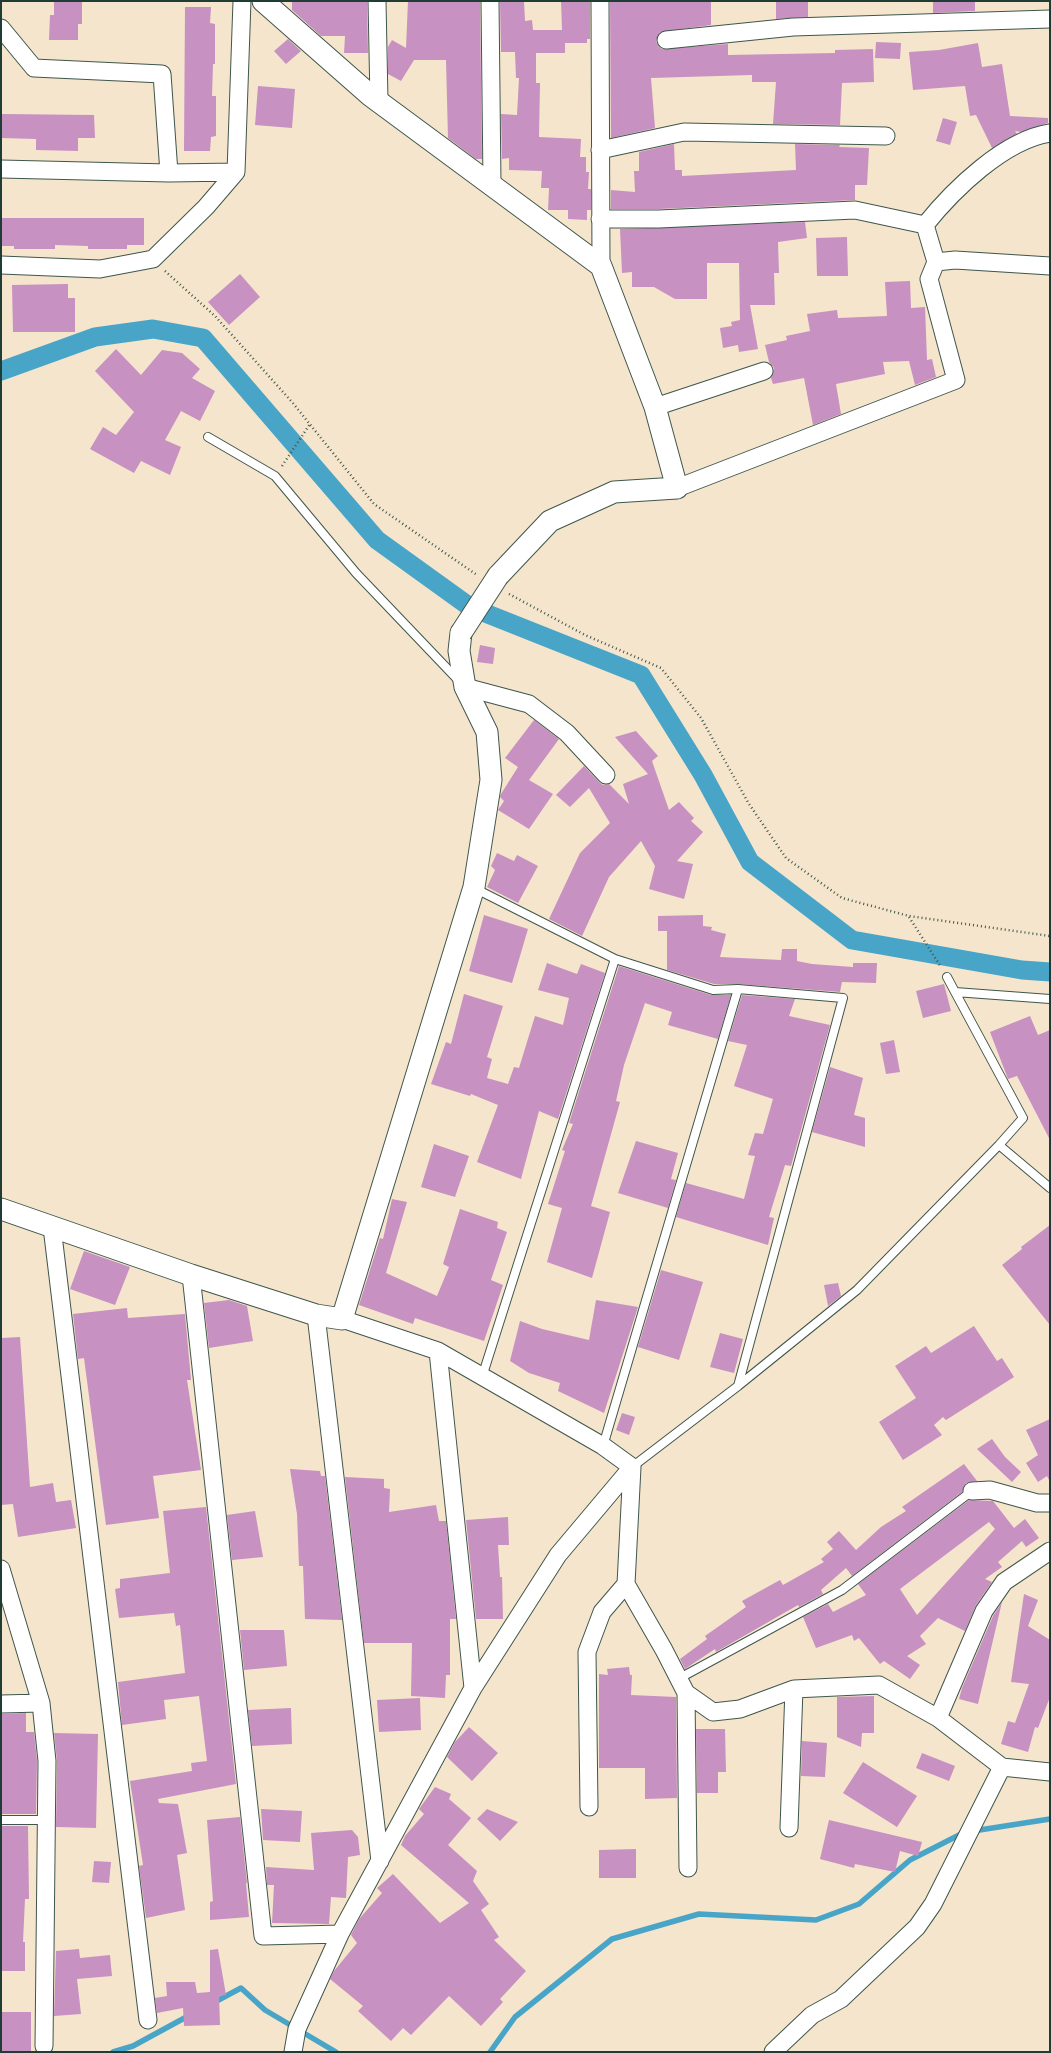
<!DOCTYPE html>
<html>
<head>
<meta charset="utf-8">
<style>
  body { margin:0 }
  #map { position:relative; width:1051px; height:2053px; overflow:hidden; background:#f5e5cc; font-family:"Shantell Sans",sans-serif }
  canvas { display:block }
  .frame { position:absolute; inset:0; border:2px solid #1f3d34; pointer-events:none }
</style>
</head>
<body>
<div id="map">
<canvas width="1051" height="2053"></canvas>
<div class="frame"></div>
</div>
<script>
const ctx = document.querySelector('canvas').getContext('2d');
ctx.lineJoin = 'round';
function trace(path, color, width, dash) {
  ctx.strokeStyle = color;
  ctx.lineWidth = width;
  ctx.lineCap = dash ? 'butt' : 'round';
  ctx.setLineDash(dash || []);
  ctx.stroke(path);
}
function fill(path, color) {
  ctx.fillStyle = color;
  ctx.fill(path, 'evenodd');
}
const stream = new Path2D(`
  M973,1831l77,-12
  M213,2003l28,-15 24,22 71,42
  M113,2052l20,-6 57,-31
  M490,2052l25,-35 97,-78 87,-25 117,6 43,-16 51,-44 55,-28`);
const canal = new Path2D(`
  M1,371l94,-34 58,-8 50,9 174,202 93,67 171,68 62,100 47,87 102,78 170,30 28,2`);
const building = new Path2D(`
  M54,1h28v23h-4v16h-29l1,-25h4z
  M292,1h75l1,52h-24l1,-17h-24l-29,-26z
  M408,1h72l2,158h-6l-28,-21 -2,-78h-32l-13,21 -13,-7v-27l4,-7 14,8z
  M500,1h24l1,20 7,-1 1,10h29l-1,-29h29v38h-3v4h-22v10h-29v30h4l-1,54 42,2 -1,18h6v15h3l-1,17h3v21h-4v10l-19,-1v-9h-20l1,-22h-8l1,-17 -33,-1v-12l-7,1 -1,-45 16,1 2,-37h-3l-1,-26h-14z
  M610,1h101v24l-51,7 -4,9 2,5 4,3 66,-5v11l107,-2v-3l38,-1 1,33 -32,1 -2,42 -67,-1 3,-42h-24v-7l-101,3 4,50 -44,10z
  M776,1h32v16l-32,2z
  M933,1h42v10l-42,2z
  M185,7h26l-1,16 5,1v40h-2l-1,32h4v40l-5,1 -1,14h-26z
  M288,39l13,12 -15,13 -12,-13z
  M876,42l25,1 -1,16 -25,-1z
  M978,43l4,24 20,-3 8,52 38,2v5l-27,9 -6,-1 2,3 -25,14 -16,-33 -6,1 -5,-30 -52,4 -4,-38 30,-2z
  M258,86l37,3 -3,39 -37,-3z
  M1,114l93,1 1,23h-17v13l-42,-1v-11l-35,-1z
  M943,118l14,4 -7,23 -14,-4z
  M674,144l1,26h7v6l114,-6 -1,-26 45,1 -1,2 30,1 -2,37h-12v15l-196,9h-48v-19l24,2 -1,-21h5v-19z
  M1,218h143v27h-17v4h-39v-3l-33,-1v4h-41v-3h-13z
  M805,222l2,16 -29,4 1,31h-5l1,32h-25l8,44 -19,3 -1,-7 -15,3 -3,-20 12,-2 -1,-4 9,-2 -1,-57h-32v36h-32l-21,-12h-22v-15l-10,1 -2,-44z
  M847,237l1,39h-31l-1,-38z
  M240,274l20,23 -31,28 -21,-23z
  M910,281l1,27 14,-1 2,53 5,-1 4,18 -21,8 -6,-24 -26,1 2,12 -49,10 5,30 -28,11 -9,-47 -31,6 -2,-6 3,-10 -5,-6 -4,-17 22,-5 -1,-4 24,-5 -3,-17 30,-4 1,8 49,-2 -2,-34z
  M68,284v14h7v34h-62l-1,-47z
  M116,349l25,26 21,-25 20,3 18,16 -8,9 23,13 -15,30 -19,-10 -16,29 16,7 -11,28 -29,-14 -7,12 -44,-24 13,-22 13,8 18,-23 -39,-41z
  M480,645l15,3 -2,16 -16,-2z
  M534,720l25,19 -30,41 24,14 -24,35 -31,-19 6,-9 -4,-4 1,-3 17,-27 -13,-9z
  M636,731l22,25 -6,5 17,49 10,-8 15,16 -3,3 12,11 -26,29 16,3 -9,35 -35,-10 6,-23 -14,-25 -32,36 -27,59 -33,-17 31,-66 30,-30 -21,-35 -19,19 -14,-12 28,-29 15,16 4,3 6,-1 20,20 -6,-20 25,-10 -33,-37z
  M497,853l17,8 3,-6 21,11 -20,37 -31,-16 8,-17 -4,-4z
  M484,915l44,14 -16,54 -43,-12z
  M703,915v11l9,1 -1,3 15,4 -6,23 61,3 1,-11h15v12l15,3 41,3v-4h24l-1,20 -34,-1 -2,10 -102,-8h-24l-47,-14v-39h-9v-15z
  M547,963l30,11 4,-10 24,9 -47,146 -19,-8 -18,68 -44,-17 21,-57 -27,-11 -1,2 -39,-12 15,-42 5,2 13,-50 39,12 -16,51 5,2 -5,19 21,6 6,-17 5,1 16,-52 28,9 6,-27 -31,-8z
  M619,966l92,29h20l-13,44 -50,-14 4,-13 -27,-9 -21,62 -8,36 4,1 -29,104 19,6 -18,66 -45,-16 15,-54 -14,-4 17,-53 -3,-1 11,-26 -4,-1z
  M944,984l7,27 -28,7 -7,-27z
  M742,995l53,4 -6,17 41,9 -39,141 -6,-1 -16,52 5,1 -6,27 -92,-28 10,-34 58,16 11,-43 -7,-1 7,-22 8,1 10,-35 -39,-13 13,-41 -19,-4z
  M1030,1016l8,19 12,-5v110l-33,-64 -9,3 -18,-47z
  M894,1040l6,32 -14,2 -6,-31z
  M830,1067l33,11 -9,37 11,3v29l-53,-15z
  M636,1141l42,12 -7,26 5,1 -8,28 -50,-15z
  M434,1144l35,12 -14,41 -34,-10z
  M392,1199l15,3 -21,71 51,23 12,-29 -6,-3 17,-55 38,13 -1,6 10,4 -16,48 12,5 -19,56 -69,-23 -2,6 -54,-19 21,-67 3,1z
  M1050,1225v100l-48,-60 20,-16 -1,-2z
  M84,1251l46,16 -15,38 -45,-16z
  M661,1270l42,12 -24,78 -41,-13z
  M838,1283l3,13 -13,10 -4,-21z
  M229,1300l18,6 6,35 -44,7 -5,-45z
  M596,1300l42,7 -34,106 -46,-22 2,-8 -31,-10 -19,-12 10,-40 22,8 47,11z
  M127,1308l1,10 57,-4 6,66h-4l14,90 -48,6 6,42 -53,7 -22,-167 -6,1 -5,-45z
  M974,1326l23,35 5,-3 12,19 -68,43 -3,-3 -9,8 8,10 -39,25 -24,-38 37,-24 -21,-32 31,-20 5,7z
  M720,1333l23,6 -9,34 -24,-6z
  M20,1337l10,150 23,-4 3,19 15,-2 5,28 -58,9 -5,-33 -12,1v-167z
  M622,1413l13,4 -6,18 -13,-5z
  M1050,1419v63l-3,-6 -9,6 -12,-19 12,-8 -12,-25z
  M992,1439l13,18 16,15 -9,10 -35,-33z
  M964,1464l13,17 -11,2 -4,9 -110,84 -6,-8 -25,22 2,4 -24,13 -1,-2 -82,47 -1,-3 -30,20 -5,-10 27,-20 -2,-3 41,-29 -4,-6 38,-21 3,5 41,-23 -3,-3 12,-10 -6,-7 12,-11 17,19 25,-23 25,-16 -4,-4z
  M290,1469l30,2 1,5h4l17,144 -37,-1 -2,-53h-4l-2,-52z
  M345,1477l39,2v9l6,1 -1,23 47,-7 3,16h7l10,98h-6v56h-4l-1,23 -34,-2 1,-53h-48z
  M969,1500l24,1 21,27 11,-9 14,19 -13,9 -4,-6 -24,21 4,5 -17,12 7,3 -16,23 -11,26 -27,-13 -18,18 6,8 -19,12 13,9 -10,14 -26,-18 -4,3 -21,-26 -5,3 -2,-6 -36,13 -13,-31 25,-13 5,8 33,-17 -8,-11zM989,1522l6,7 -78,86 -17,-26z
  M206,1507l30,277 -78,15 1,4 19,1 9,49 -10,2 8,55 -39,8 -7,-52 4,-1 -13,-84 62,-10 -1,-8 16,-2 -8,-65 -35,4 2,19 -44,6 -4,-43 67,-9 -5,-48 -4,1 -2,-13 -55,5 -4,-29 5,-1v-9l50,-6 -7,-62z
  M255,1511l8,46 -31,3 -5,-45z
  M508,1517l1,28h-11l2,32h2l1,42h-27l-10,-99z
  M1024,1594l14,6 -10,26 22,14v57l-12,31 -3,-1 -7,25 -27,-8 7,-23 7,2 14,-39 -18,-2z
  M1002,1602l-24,102 -19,-5 3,-11 31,-72z
  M240,1630h44l3,36 -43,4z
  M629,1667l1,8h2l-1,20 45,2 1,101 -32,1v-31h-46v-94l9,1 -1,-6z
  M874,1696v37h-12l-1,14 -24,-10v-40z
  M420,1698l1,32 -42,2 -2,-32z
  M291,1708l1,36 -40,2 -4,-36z
  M26,1713v19h8l3,29 -1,53h-35v-100z
  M469,1727l29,26 -26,28 -25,-24 8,-15z
  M696,1729h29l1,43h-8v21h-21z
  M54,1733l44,1 -2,94 -40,-1 1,-66z
  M802,1741l25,2 -2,34 -24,-1z
  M922,1753l33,13 -6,15 -33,-13z
  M863,1762l54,34 -20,31 -54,-34z
  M435,1787l16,7 -2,5 22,19 -23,27 29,26 -4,10 16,23 -8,6 18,27 -5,3 32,31 -26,28 3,3 -22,24 -32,-30 -38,39 -8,-7 -12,13 -33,-30 5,-5 -33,-27 4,-8 23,-28 -6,-8 8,-16 23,-26 -5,-5 16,-14 47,49 29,-20 -68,-58 4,-9 19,-22 -5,-5z
  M261,1809l41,2 -2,31 -37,-2z
  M487,1809l31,13 -18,19 -23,-22z
  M240,1817l7,66h-1l3,34 -39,3v-18l3,-1 -6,-81z
  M829,1820l93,22 -4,14 -18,-5 -5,21 -40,-8 -1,4 -34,-9z
  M1,1826h35h-8l1,73h-4l-2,43h2v29h-24z
  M352,1830l6,7 2,18 -12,2 -2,41 -15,-1 -2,27 -57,-1 2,-38h-7l-1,-18 48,3 -3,-37z
  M636,1849v29h-37v-28z
  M94,1861l17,1 -2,21 -17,-1z
  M79,1949l1,9 30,-3 2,21 -35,3 4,35 -27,2 2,-65z
  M218,1949l8,46 -7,1 1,29 -36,1 -1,-18 -26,5 -2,-15 12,-2 -1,-14h29l2,11 13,-1v-42z
  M1,2012h30v40h-30z`);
const path = new Path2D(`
  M165,271l50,45 77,86 82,102 103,71
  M282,466l28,-42
  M509,594l76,41 76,33 40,50 48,86 37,54 56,40 67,18 141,20
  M909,917l32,50`);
const service = new Path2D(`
  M208,437l67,39 81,97 104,109
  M474,888l141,71 98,31 25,-1 105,9 -105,388
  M947,977l8,15 95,7
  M999,1145l51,43
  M482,1377l133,-418
  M603,1446l135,-457
  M632,1467l106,-81 119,-96 142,-145 24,-27 -68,-126
  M678,1679l164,-89 130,-99
  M1,1820h45`);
const minor = new Path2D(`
  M377,1l2,100
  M490,1l2,184
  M600,1l1,265
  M1,28l33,40 128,6 7,99 67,-1
  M666,40l127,-13 257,-8
  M600,150l84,-18 202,4
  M1,169l168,4
  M600,219h59l196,-9 70,15
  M936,262l19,-2 95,6
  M1,265l99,4 53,-10 53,-52 30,-35 6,-171
  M655,407l109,-36
  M677,488l279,-108 -27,-101 7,-17 -11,-37c28,-35 79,-85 125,-92
  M465,687l64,17 38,29 39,42
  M52,1227l96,793
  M191,1275l72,661 77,-2
  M316,1315l64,546
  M342,1319l96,32 165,95 29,21 -6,117 38,66 22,43 27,19 27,-3 54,-20 85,-4 59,33 64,49 48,5
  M438,1351l35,337
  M972,1491l18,-1 47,13h13
  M1,1569l40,134 6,58 -3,285
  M686,1693l2,175
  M1,1704l40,-1
  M938,1718l46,-107 20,-29 46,-31
  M589,1807l-2,-155 15,-40 24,-28
  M789,1828l5,-139
  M293,2052l4,-23 43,-95 133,-246 85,-133 74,-88
  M773,2052l39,-37 29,-16 76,-72 16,-23 69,-137`);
const tertiary = new Path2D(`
  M263,1l108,95 230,170 54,141 22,81 -63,4 -64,29 -52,55
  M1,1209l190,66 125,40 26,4 132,-432 17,-107 -4,-48 -22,-45 -6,-36 2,-18`);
const tertiaryBridge = new Path2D(`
  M461,633l37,-57`);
trace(stream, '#48a5c7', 5.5);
trace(canal, '#48a5c7', 19);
fill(building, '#c791c1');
trace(service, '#3f564b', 10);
trace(minor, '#3f564b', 19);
trace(tertiary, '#3f564b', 23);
trace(path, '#3f564b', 2.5, [1, 3]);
trace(service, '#fff', 8);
trace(minor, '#fff', 17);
trace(tertiary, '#fff', 21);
trace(tertiaryBridge, '#3f564b', 23, []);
trace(tertiaryBridge, '#fff', 21);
</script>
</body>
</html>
